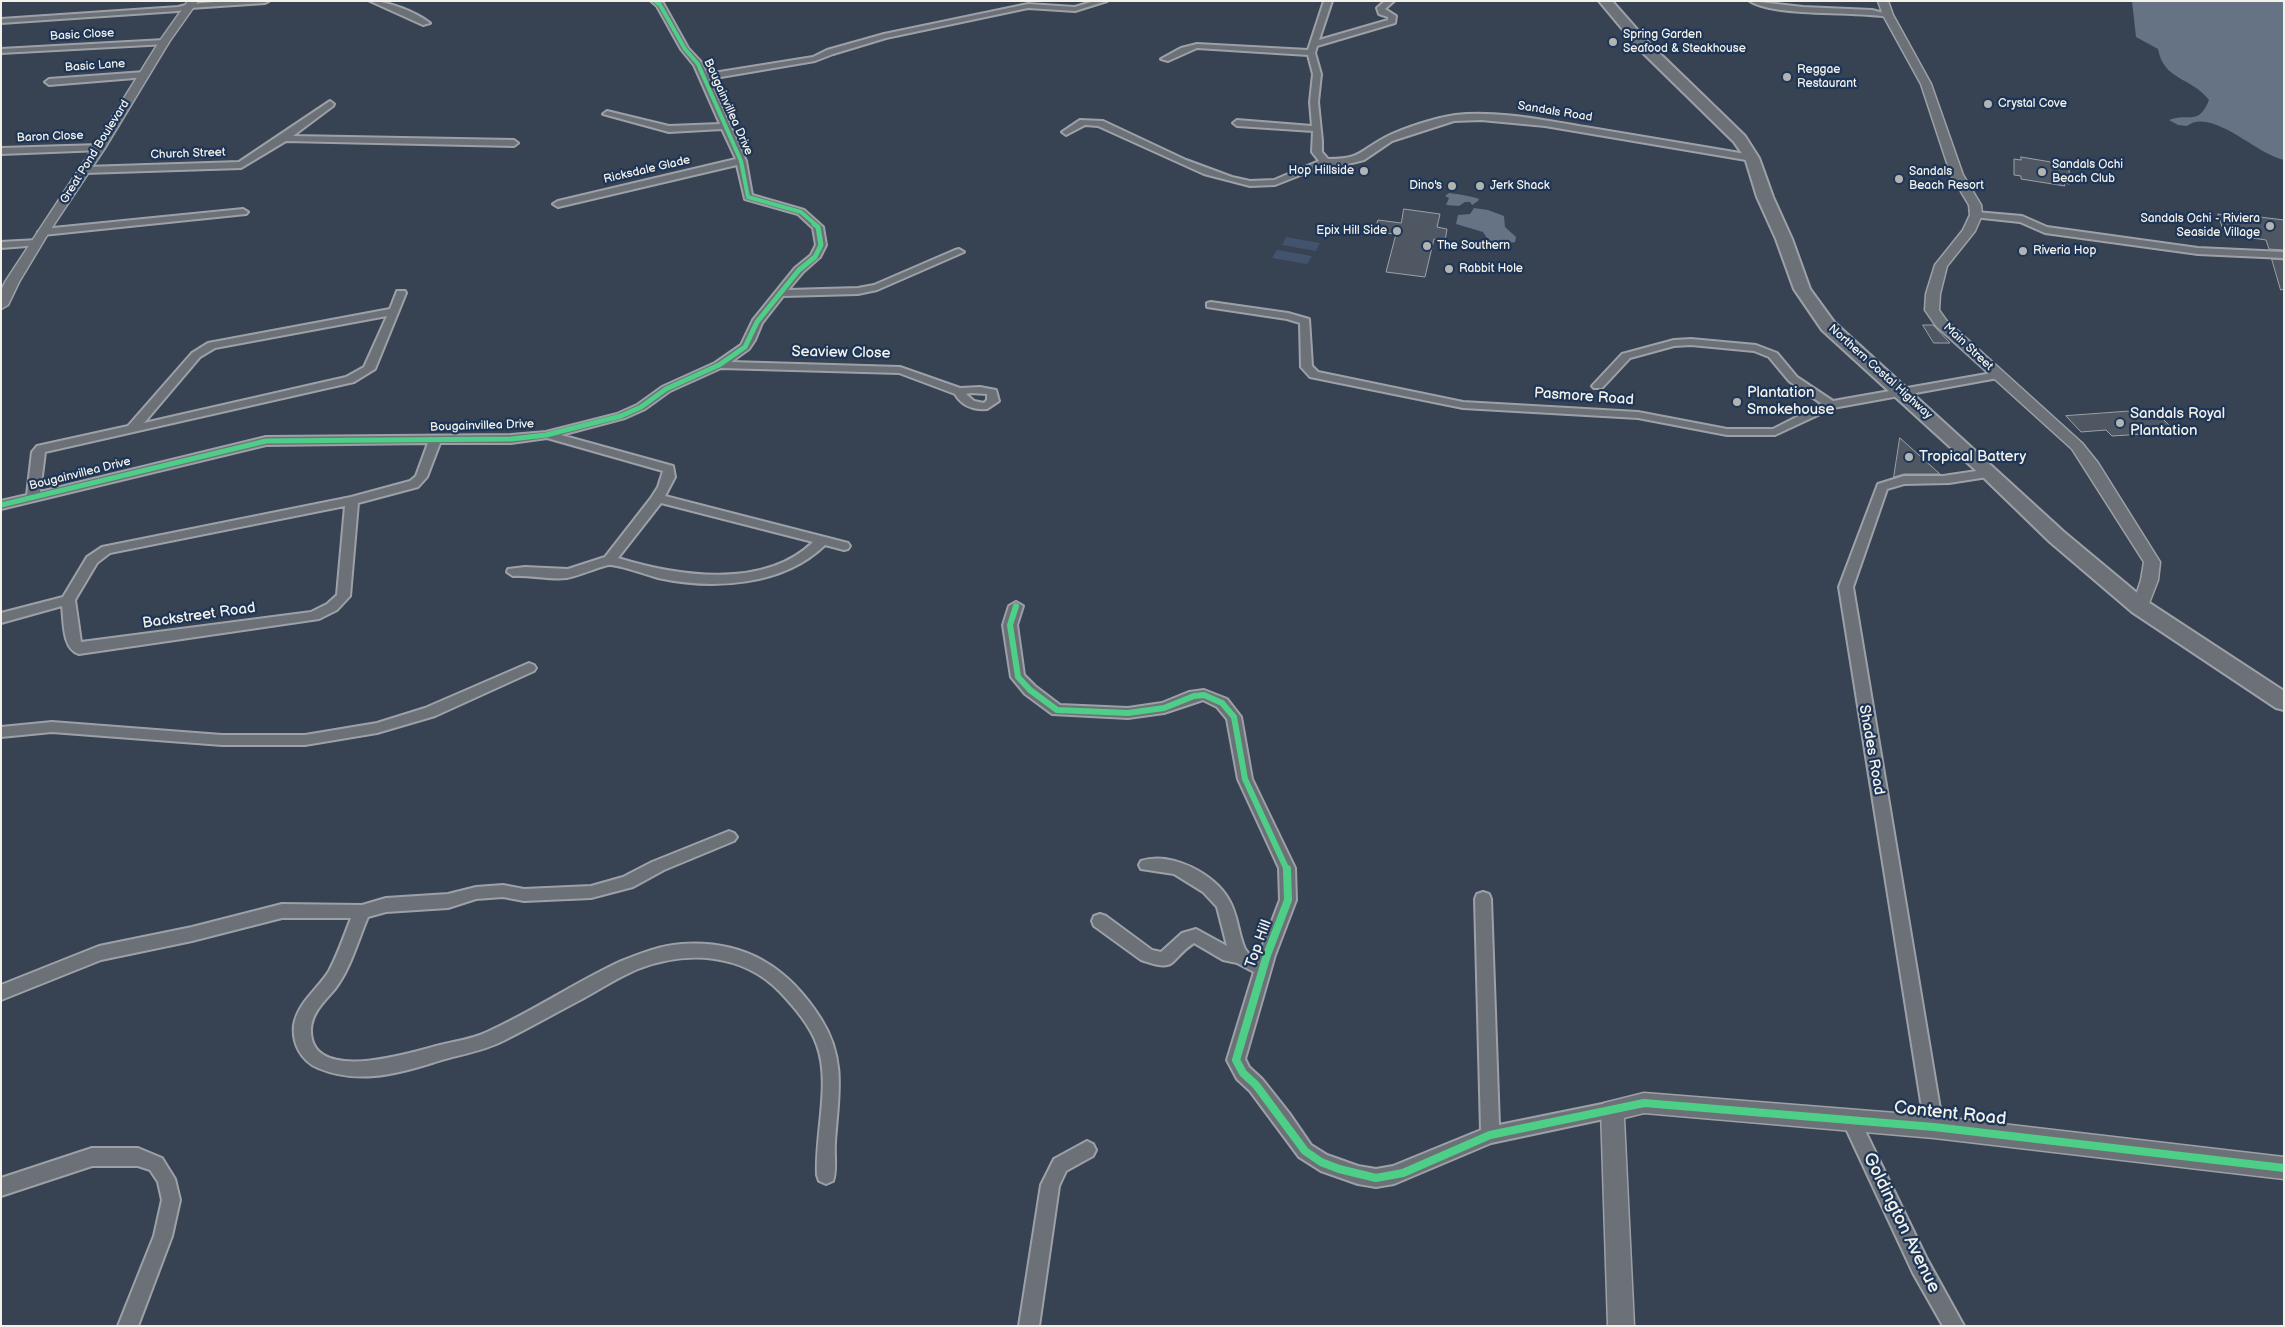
<!DOCTYPE html>
<html>
<head>
<meta charset="utf-8">
<style>
  body { margin:0 }
  #map { position:relative; width:2285px; height:1327px; overflow:hidden; background:#374253; font-family:"Balsamiq Sans",sans-serif }
  canvas { display:block }
  .frame { position:absolute; inset:0; border:2px solid #f4f1e8; pointer-events:none }
</style>
</head>
<body>
<div id="map">
<canvas width="2285" height="1327"></canvas>
<div class="frame"></div>
</div>
<script>
const ctx = document.querySelector('canvas').getContext('2d');
ctx.lineJoin = 'round';
function fill(path, color) {
  ctx.fillStyle = color;
  ctx.fill(path, 'evenodd');
}
function trace(path, color, width, dash) {
  ctx.strokeStyle = color;
  ctx.lineWidth = width;
  ctx.lineCap = dash ? 'butt' : 'round';
  ctx.setLineDash(dash || []);
  ctx.stroke(path);
}
function label(font, color, halo, rows, align = 'center') {
  ctx.font = font + ' "Balsamiq Sans",sans-serif';
  ctx.lineWidth = 4.5;
  ctx.setLineDash([]);
  ctx.textBaseline = 'middle';
  ctx.strokeStyle = halo;
  ctx.fillStyle = color;
  for (const [text, x, y, turn = 0] of rows) {
    ctx.save();
    ctx.translate(x, y);
    ctx.rotate((+turn || 0) * Math.PI / 180);
    ctx.textAlign = isNaN(turn) ? turn : align;
    if (halo) ctx.strokeText(text, 0, 0);
    ctx.fillText(text, 0, 0);
    ctx.restore();
  }
}
const green = new Path2D(`
  M1286,237l34,6 -4,8 -34,-6z
  M1277,250l35,6 -5,8 -35,-6z`);
const water = new Path2D(`
  M2132,1h152v159c-27,-5 -72,-53 -97,-34l-9,-1 -9,-5c20,-8 29,7 40,-20 -19,-24 -45,-19 -51,-51l-22,-12z
  M1449,193c3,0 27,4 30,6l-1,2 -6,4 -2,-3h-5l-6,4 -13,-1 3,-7 -4,-2z
  M1474,208l14,2 16,6 1,11 11,10 -1,5 -10,2 -19,-3 1,-3 -4,-6 -27,-8 2,-9 12,-1z`);
const building = new Path2D(`
  M2021,157l42,7v4l6,1 1,15 -6,-1 1,3 -44,-7v-3l-7,-1v-16l7,1z
  M1404,209l36,5 -3,13 10,2 -2,12 -11,-2 -9,38 -39,-5 10,-38 -22,-2 4,-12 23,3z
  M2218,214l36,5 -2,-3 32,4v30l-15,-1 -3,-9 -41,-6z
  M2272,259l12,1v29l-3,1z
  M1923,325h10l17,18h-16z
  M2134,411l4,5 20,-2 18,18 -64,4 -6,-6 -25,2 -15,-16z
  M1900,438l40,36h-36l-10,3z`);
const minor = new Path2D(`
  M227,1h42l-4,2 -75,5 -12,3 -177,12v-4l177,-12 12,-3z
  M370,1c18,0 46,11 60,22l-7,2z
  M651,1l12,2 25,45 13,14 6,12 106,-17 14,-7 57,-16 144,-30 47,3 19,-6h13l-32,10 -47,-3 -142,30 -53,16 -18,7 -106,18 37,82 6,34 52,15 19,17 3,18 -6,12 -17,15 -15,18 70,-2 16,-3 81,-35 4,-1 5,3 -87,38 -19,4 -75,2 -21,27 -7,17 -6,9 -18,13 169,5 60,21 20,-1 16,3 3,11 -12,8c-14,1 -25,-3 -32,-15l-56,-21 -178,-5 -51,23 -25,18 -20,9 -64,17 112,31 2,11 -10,19 183,47 2,3 -2,3 -4,1 -19,-5c-42,41 -112,45 -167,33 -10,-3 -39,-13 -48,-13 -7,0 -31,11 -43,13 -18,2 -36,-3 -54,-2l-6,-4 1,-3 17,-2 43,2 37,-12 46,-59 7,-11 5,-16 -116,-33 -36,5h-71l-13,34 -9,10 -60,16 -8,93 -13,14 -18,9 -240,35c-17,-5 -15,-33 -17,-48l-61,17v-10l62,-16 24,-40 15,-10 249,-50 59,-16 6,-5 12,-33 -162,2 -265,64v-8l26,-6 5,-43 5,-6 91,-20 64,-73 16,-10 182,-34 7,-18h8l1,2 -31,76 -21,13 -309,70 -5,40 226,-55 245,-2 35,-3 71,-18 20,-9 25,-18 53,-24 26,-18 12,-25 42,-52 16,-13 5,-10 -3,-17 -15,-14 -53,-15 -8,-34 -179,42 -5,-3 5,-3 178,-42 -14,-30 -53,3 -66,-18 4,-3 62,15 51,-2 -26,-59 -13,-16 -24,-43zM387,316l-23,51 -18,10 -202,46 56,-66 15,-9zM971,393l16,1v6l-3,3 -10,-2 -8,-7zM661,503l152,39c-49,48 -137,34 -195,16zM345,506l-8,89 -10,9 -16,8 -230,30 -6,-42 22,-37 13,-10z
  M1324,1h8l-13,39 69,-20v-3l-9,-3 -2,-6 8,-7h9l-9,8 11,7 -1,7 -78,23 -2,7 6,21 -3,28 4,39v11l6,7c34,0 31,-8 58,-22 18,-9 49,-19 69,-22 44,-5 92,6 136,13 54,9 107,18 161,27l5,3 -5,3 -207,-35 -64,-6 -27,1 -62,20 -28,19 -20,5h-18l-51,20 -25,1 -46,-12 -106,-48 -13,-1 -19,10 -4,-3 18,-12 23,1 83,39 46,17 18,4 24,-1 45,-19 -7,-9 1,-21 -76,-5 -4,-3 4,-3 75,6 -2,-24 3,-28 -5,-19 -111,-7 -29,13 -7,-2 20,-11 16,-4 111,6z
  M1750,1l53,6 69,3 20,5 -4,2c-34,-6 -113,0 -138,-16z
  M164,40l4,2 -1,2 -166,9v-4z
  M144,72l3,1v4l-98,8 -4,-3 4,-3z
  M330,101l4,3 -1,2 -40,30 221,4 4,3 -4,3 -228,-5 -45,27 -156,5 -5,-3 5,-3 154,-5z
  M99,145l5,3 -2,2 -101,4v-6z
  M243,209l5,3 -2,2 -203,21 -5,-3 5,-3z
  M1976,212l46,4 25,11 151,21 86,4v6l-86,-4 -153,-21 -25,-11 -47,-5 -2,-2z
  M37,240l3,1v4l-39,3v-6z
  M1211,302l77,11 21,6 3,47 6,6 145,30 175,10 89,17h46l49,-25 -33,-23 -20,-24 -15,-6 -63,-6 -17,1 -44,12 -28,30h-8l-2,-2 30,-32 52,-14 17,-1 65,6 21,8 20,24 36,24 165,-29 6,3 -6,3 -165,30 -58,27h-48l-89,-17 -175,-10 -153,-31 -9,-10 -1,-44 -13,-4 -80,-12v-4z
  M1990,469l4,1 2,3 -2,3 -45,7 -45,1 -17,5 -34,98 90,540 -3,6 -6,2 -6,-2 -3,-6 -86,-540 39,-103 26,-8h39z
  M1016,602l7,4 -6,19 7,50 11,11 25,19 68,3 34,-5 27,-11 15,-2 23,9 14,18 11,62 43,89 1,32 -21,55 -30,104 4,8 13,12 27,34 22,32 16,10 31,11 18,3 17,-3 88,-36 -6,-231 2,-5 6,-2 6,2 2,5 8,226 113,-23 6,2 3,6 -3,6 -127,27 -97,41 -18,3 -18,-3 -37,-13 -22,-14 -49,-66 -13,-12 -10,-19 27,-88 -17,-9 -14,-3 -29,-17c-27,18 -15,30 -53,17l-47,-34 -2,-5 2,-5 6,-2 6,2 46,34 9,2 21,-19 14,-4 31,17 -10,-39 -14,-15 -29,-18 -33,-5 -2,-4 2,-4c30,-10 74,13 88,39 9,15 9,33 16,49l3,4 10,5 22,-58 -1,-32 -41,-89 -11,-60 -10,-12 -14,-7 -39,13 -36,5 -76,-4 -27,-20 -14,-17 -8,-52 6,-19z
  M529,663l5,2 2,3 -2,3 -99,45 -58,17 -72,12h-83l-170,-13 -51,5v-10l51,-5 170,13h83l72,-12 48,-15z
  M729,831l5,2 3,4 -3,4 -70,29 -31,17 -42,11 -67,3 -21,-4 -27,2 -28,9 -62,4 -18,5c-10,23 -17,51 -33,72 -10,12 -23,23 -24,40 -2,57 101,23 129,16 16,-4 32,-6 47,-13 45,-20 87,-49 132,-70 20,-8 42,-17 63,-18 63,-4 106,23 139,75 26,41 17,78 14,123 -1,13 2,28 -2,39l-7,3 -7,-3 -2,-6c-2,-41 14,-92 0,-130 -7,-20 -23,-38 -37,-53 -37,-39 -94,-42 -142,-23 -19,8 -36,19 -54,29 -27,14 -53,29 -81,43 -22,11 -47,14 -71,22 -38,12 -76,21 -114,5 -17,-7 -26,-25 -24,-43 4,-23 24,-36 35,-54 9,-17 15,-35 22,-53h-69l-90,23 -91,19 -100,40v-15l98,-39 93,-19 90,-23 80,1 24,-7 62,-4 28,-7 27,-2 21,4 67,-3 32,-9 29,-15z
  M1851,1112l6,2 70,145 37,67h-21l-30,-53 -71,-153 3,-6z
  M1087,1141l6,3 3,6 -3,6 -27,15 -7,15 -20,140h-20l22,-141 13,-26z
  M92,1148h46l24,10 13,21 5,21 -8,36 -34,90h-20l36,-90 8,-36 -4,-18 -8,-12 -12,-4h-46l-91,30v-18z`);
const tertiary = new Path2D(`
  M188,1h10l-29,41 -64,106 -56,84 -30,50 -11,23 -7,4v-18l4,-9 88,-134 66,-106z
  M1878,1h10l5,14 38,69 32,91 18,30 1,10 -7,16 -28,35 -7,28 -1,16 7,10 136,123 16,20 62,99 -2,18 -12,31 -6,2 -6,-2 -2,-4 9,-27 3,-18 -72,-113 -136,-123 -11,-16 1,-16 9,-29 28,-35 7,-15 -1,-10 -18,-30 -30,-91 -38,-69z
  M1644,1093l290,23 350,41v22l-350,-41 -290,-25 -20,5 10,208h-26l-7,-216 3,-7z`);
const primary = new Path2D(`
  M1599,1h13l38,43 95,92 14,22 14,39 19,42 18,50 24,33 230,210 84,70 136,89v19l-8,-2 -144,-96 -82,-70 -67,-65 -161,-147 -28,-41 -18,-50 -19,-42 -12,-39 -11,-16 -94,-92z`);
const cyclewayFar3 = new Path2D(`
  M655,1l5,4 25,44 13,15 43,97 7,36 53,15 15,13`);
const cyclewayFar2 = new Path2D(`
  M1,505l265,-64 245,-2 35,-4 75,-19 20,-9 25,-18 53,-24 26,-18 12,-25 42,-52 16,-13 6,-12 -3,-18 -4,-3`);
const cyclewayFar1 = new Path2D(`
  M1016,606l-6,19 8,52 12,13 27,20 71,3 36,-5 30,-12 10,-1 18,8 12,14 11,62 42,91`);
const cycleway = new Path2D(`
  M1287,869l1,31 -21,55 -31,105 7,13 13,12 49,66 16,11 18,7 37,9 27,-5 87,-38 154,-32 290,24 350,41`);
const markers = [
  [1613,42,5,"#b2b4b4"],
  [1787,77,5,"#b2b4b4"],
  [1988,104,5,"#b2b4b4"],
  [1364,171,5,"#b2b4b4"],
  [2042,172,5,"#b2b4b4"],
  [1899,179,5,"#b2b4b4"],
  [1452,186,5,"#b2b4b4"],
  [1480,186,5,"#b2b4b4"],
  [2270,226,5,"#b2b4b4"],
  [1397,231,5,"#b2b4b4"],
  [1427,246,5,"#b2b4b4"],
  [2023,251,5,"#b2b4b4"],
  [1449,269,5,"#b2b4b4"],
  [1737,402,5,"#b2b4b4"],
  [2120,423,5,"#b2b4b4"],
  [1909,457,5,"#b2b4b4"]
];
const farStreetnames = [
  ["Basic Close",82,35,-3],
  ["Basic Lane",95,66,-4],
  ["Bougainvillea Drive",728,107,66],
  ["Sandals Road",1555,112,9],
  ["Baron Close",50,137,-2],
  ["Great Pond Boulevard",95,152,-58],
  ["Church Street",188,154,-2],
  ["Ricksdale Glade",647,170,-13],
  ["Main Street",1968,347,43],
  ["Northern Costal Highway",1880,372,42],
  ["Bougainvillea Drive",482,426,-2],
  ["Bougainvillea Drive",80,474,-14]
];
const farPoinames = [
  ["Spring Garden",1623,35],
  ["Seafood & Steakhouse",1623,49],
  ["Reggae",1797,70],
  ["Restaurant",1797,84],
  ["Crystal Cove",1998,104],
  ["Sandals Ochi",2052,165],
  ["Beach Club",2052,179],
  ["Hop Hillside",1354,171,"right"],
  ["Sandals",1909,172],
  ["Beach Resort",1909,186],
  ["Dino's",1442,186,"right"],
  ["Jerk Shack",1490,186],
  ["Sandals Ochi - Riviera",2260,219,"right"],
  ["Seaside Village",2260,233,"right"],
  ["Epix Hill Side",1387,231,"right"],
  ["The Southern",1437,246],
  ["Riveria Hop",2033,251],
  ["Rabbit Hole",1459,269]
];
const streetNames = [
  ["Seaview Close",841,353,1],
  ["Pasmore Road",1584,397,4],
  ["Backstreet Road",199,616,-8],
  ["Shades Road",1871,750,80],
  ["Top Hill",1259,944,-70]
];
const poiNames = [
  ["Plantation",1747,393],
  ["Smokehouse",1747,410],
  ["Sandals Royal",2130,414],
  ["Plantation",2130,431],
  ["Tropical Battery",1919,457]
];
const nearStreetnames = [
  ["Content Road",1950,1114,6],
  ["Goldington Avenue",1901,1223,64]
];
fill(green, '#42546d');
fill(water, '#657385');
fill(building, '#4f5763');
trace(building, '#9da1a7', 1);
trace(minor, '#9da1a7', 4);
trace(tertiary, '#9da1a7', 3);
trace(primary, '#9da1a7', 4);
fill(minor, '#6c7177');
fill(tertiary, '#6c7177');
fill(primary, '#6c7177');
trace(cyclewayFar3, '#4dcf88', 4);
trace(cyclewayFar2, '#4dcf88', 5);
trace(cyclewayFar1, '#4dcf88', 6);
trace(cycleway, '#4dcf88', 8);
for (const [x, y, r, color] of markers) {
  const dot = new Path2D();
  dot.arc(x, y, r, 0, 2 * Math.PI);
  ctx.fillStyle = color;
  ctx.fill(dot);
  trace(dot, '#1d3557', 2);
}
label('12px', '#f4f1e8', '#1d3557', farStreetnames);
label('12px', '#f4f1e8', '#1d3557', farPoinames, 'left');
label('15px', '#f4f1e8', '#1d3557', streetNames);
label('15px', '#f4f1e8', '#1d3557', poiNames, 'left');
label('18px', '#f4f1e8', '#1d3557', nearStreetnames);
</script>
</body>
</html>
